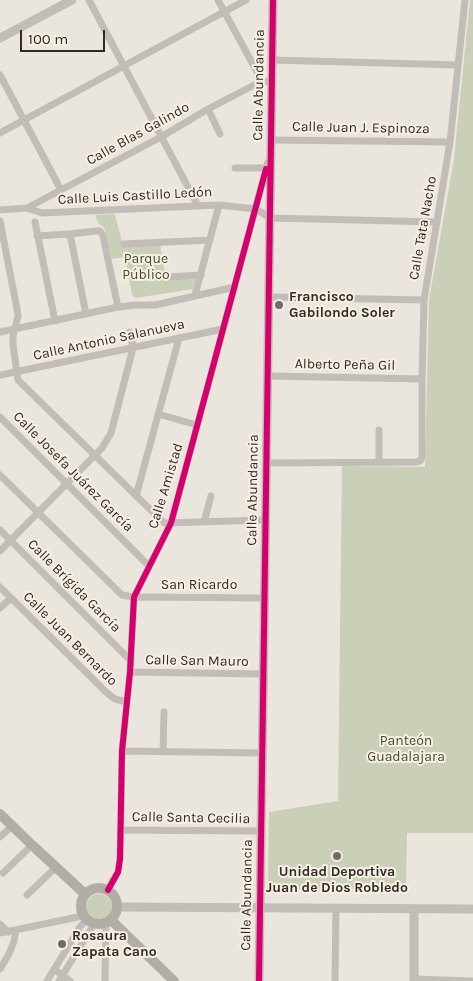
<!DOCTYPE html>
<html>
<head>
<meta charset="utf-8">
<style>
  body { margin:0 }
  #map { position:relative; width:473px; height:981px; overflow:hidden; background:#eae5dd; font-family:Karla,sans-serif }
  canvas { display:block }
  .scale { position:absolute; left:20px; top:30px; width:85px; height:22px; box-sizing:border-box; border:2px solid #322a26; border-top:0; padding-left:6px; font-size:15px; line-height:18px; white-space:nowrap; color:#322a26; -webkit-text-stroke:4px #f7efe4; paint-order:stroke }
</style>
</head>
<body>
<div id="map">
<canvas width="473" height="981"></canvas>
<div class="scale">100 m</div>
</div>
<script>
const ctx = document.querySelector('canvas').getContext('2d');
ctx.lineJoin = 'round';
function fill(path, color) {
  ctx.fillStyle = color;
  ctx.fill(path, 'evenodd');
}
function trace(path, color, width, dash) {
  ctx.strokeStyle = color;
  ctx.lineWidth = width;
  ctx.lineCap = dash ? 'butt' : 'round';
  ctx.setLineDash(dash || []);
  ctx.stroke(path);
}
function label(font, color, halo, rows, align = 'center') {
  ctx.font = font + ' Karla,sans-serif';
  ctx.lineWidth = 4;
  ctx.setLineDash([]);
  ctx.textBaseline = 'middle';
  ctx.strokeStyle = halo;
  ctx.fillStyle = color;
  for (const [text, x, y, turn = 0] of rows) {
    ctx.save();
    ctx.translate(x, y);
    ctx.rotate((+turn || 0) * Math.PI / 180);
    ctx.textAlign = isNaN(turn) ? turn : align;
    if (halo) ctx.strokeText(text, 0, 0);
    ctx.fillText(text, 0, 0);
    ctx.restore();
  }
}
const green = new Path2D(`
  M470,0h3v833h-66l-1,56 -138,1 1,-78 69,-11 4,-335 83,1 4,-167 25,-141z
  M115,214l8,32 37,-2 6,34 30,-2 -3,13 -57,9 -4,-3 -7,-38 -13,2 -8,-32 -6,-4 -3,-8z
  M86 907a13 13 0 1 1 26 0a13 13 0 1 1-26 0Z`);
const minor = new Path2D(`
  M89,0l109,206
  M218,0l44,81 10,1
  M272,60l186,5
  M0,75l61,115
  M208,109l12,25
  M0,133l246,-133
  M271,140l179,2
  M235,168h35
  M27,208l134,-71 47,-28 54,-28
  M0,210l27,-2 15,5 177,-8 37,4 14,9 167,4
  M0,221l17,88 1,7 -5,20v9l5,35 145,142 2,1 100,-3
  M35,222l20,99
  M70,234l16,80
  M37,236l33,-2 26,-3h4l3,5 15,71
  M124,244l86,-4
  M167,277l34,-2
  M195,295l24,-90
  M269,297l155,3
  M0,332l118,-25 18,-2h19l80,-18
  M0,375l223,-46
  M268,376l154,3
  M158,414l39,11
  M0,417l149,149
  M379,462v-32
  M266,463l151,-1 4,-2 1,-3v-78l2,-79 26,-158 15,-142
  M0,475l122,120 12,2 130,1
  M136,496l43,-158
  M204,522l7,-26
  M0,530l130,130
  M0,551l102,-103 9,-15 22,-85 -3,-16
  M0,587l107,106 8,6 12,3
  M0,608l11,-10
  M130,672l133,2
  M122,751l140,2
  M163,752l1,-40
  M121,830l140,1
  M0,837l12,-11
  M3,873l29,-28
  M108,890l10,-18 2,-13 2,-108 8,-79 4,-75 37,-74 97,-361
  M27,895l29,-28
  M0,924l8,8
  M0,933l78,-16 5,-2
  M0,969c8,-13 14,-22 16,-38
  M54,969l16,12
  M414,979l59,2
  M47,981l33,-54 6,-7
  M59,981l35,-57
  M105,981l1,-58
  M335,981l1,-73`);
const tertiary = new Path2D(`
  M0,38l72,-38
  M117,907l356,2
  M259,981l14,-981
  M414,981v-72`);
const secondary = new Path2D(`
  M0,814l32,31 53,49
  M81 906a18 18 0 1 1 36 0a18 18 0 1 1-36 0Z
  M111,920l63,61`);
const cycleway = new Path2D(`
  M108,890l10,-18 2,-13 2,-108 8,-79 4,-75 37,-74 95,-354
  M259,981l14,-981`);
const markers = [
  [279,305,5,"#726b66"],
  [337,856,5,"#726b66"],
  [62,944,5,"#726b66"]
];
const streetNames = [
  ["Calle Abundancia",259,85,-89],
  ["Calle Juan J. Espinoza",361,128,1],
  ["Calle Blas Galindo",138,134,-29],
  ["Calle Luis Castillo Ledón",135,196,-3],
  ["Calle Tata Nacho",423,228,-80],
  ["Calle Antonio Salanueva",109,340,-12],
  ["Alberto Peña Gil",345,365,1],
  ["Calle Josefa Juárez García",73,472,45],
  ["Calle Amistad",166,486,-73],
  ["Calle Abundancia",253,490,-89],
  ["San Ricardo",199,585],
  ["Calle Brígida García",74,586,45],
  ["Calle Juan Bernardo",70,639,45],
  ["Calle San Mauro",197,661,1],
  ["Calle Santa Cecilia",191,818,1],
  ["Calle Abundancia",247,895,-89]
];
const parkNames = [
  ["Parque",146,259],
  ["Público",146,275],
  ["Panteón",406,741],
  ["Guadalajara",406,757]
];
const poiNames = [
  ["Francisco",289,297],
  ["Gabilondo Soler",289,313],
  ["Unidad Deportiva",337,872,"center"],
  ["Juan de Dios Robledo",337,888,"center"],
  ["Rosaura",72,936],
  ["Zapata Cano",72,952]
];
fill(green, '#cacfb8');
trace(minor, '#c2bdb7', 7);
trace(tertiary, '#c2bdb7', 9);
trace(secondary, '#b3ada7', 10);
trace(cycleway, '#d6006c', 6);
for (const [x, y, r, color] of markers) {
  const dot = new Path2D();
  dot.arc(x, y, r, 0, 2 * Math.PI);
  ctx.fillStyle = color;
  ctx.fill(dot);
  trace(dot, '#f7efe4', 2);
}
label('14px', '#322a26', '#f7efe4', streetNames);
label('14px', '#3f4f2b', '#f7efe4', parkNames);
label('bold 14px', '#322a26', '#f7efe4', poiNames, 'left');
</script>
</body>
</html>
